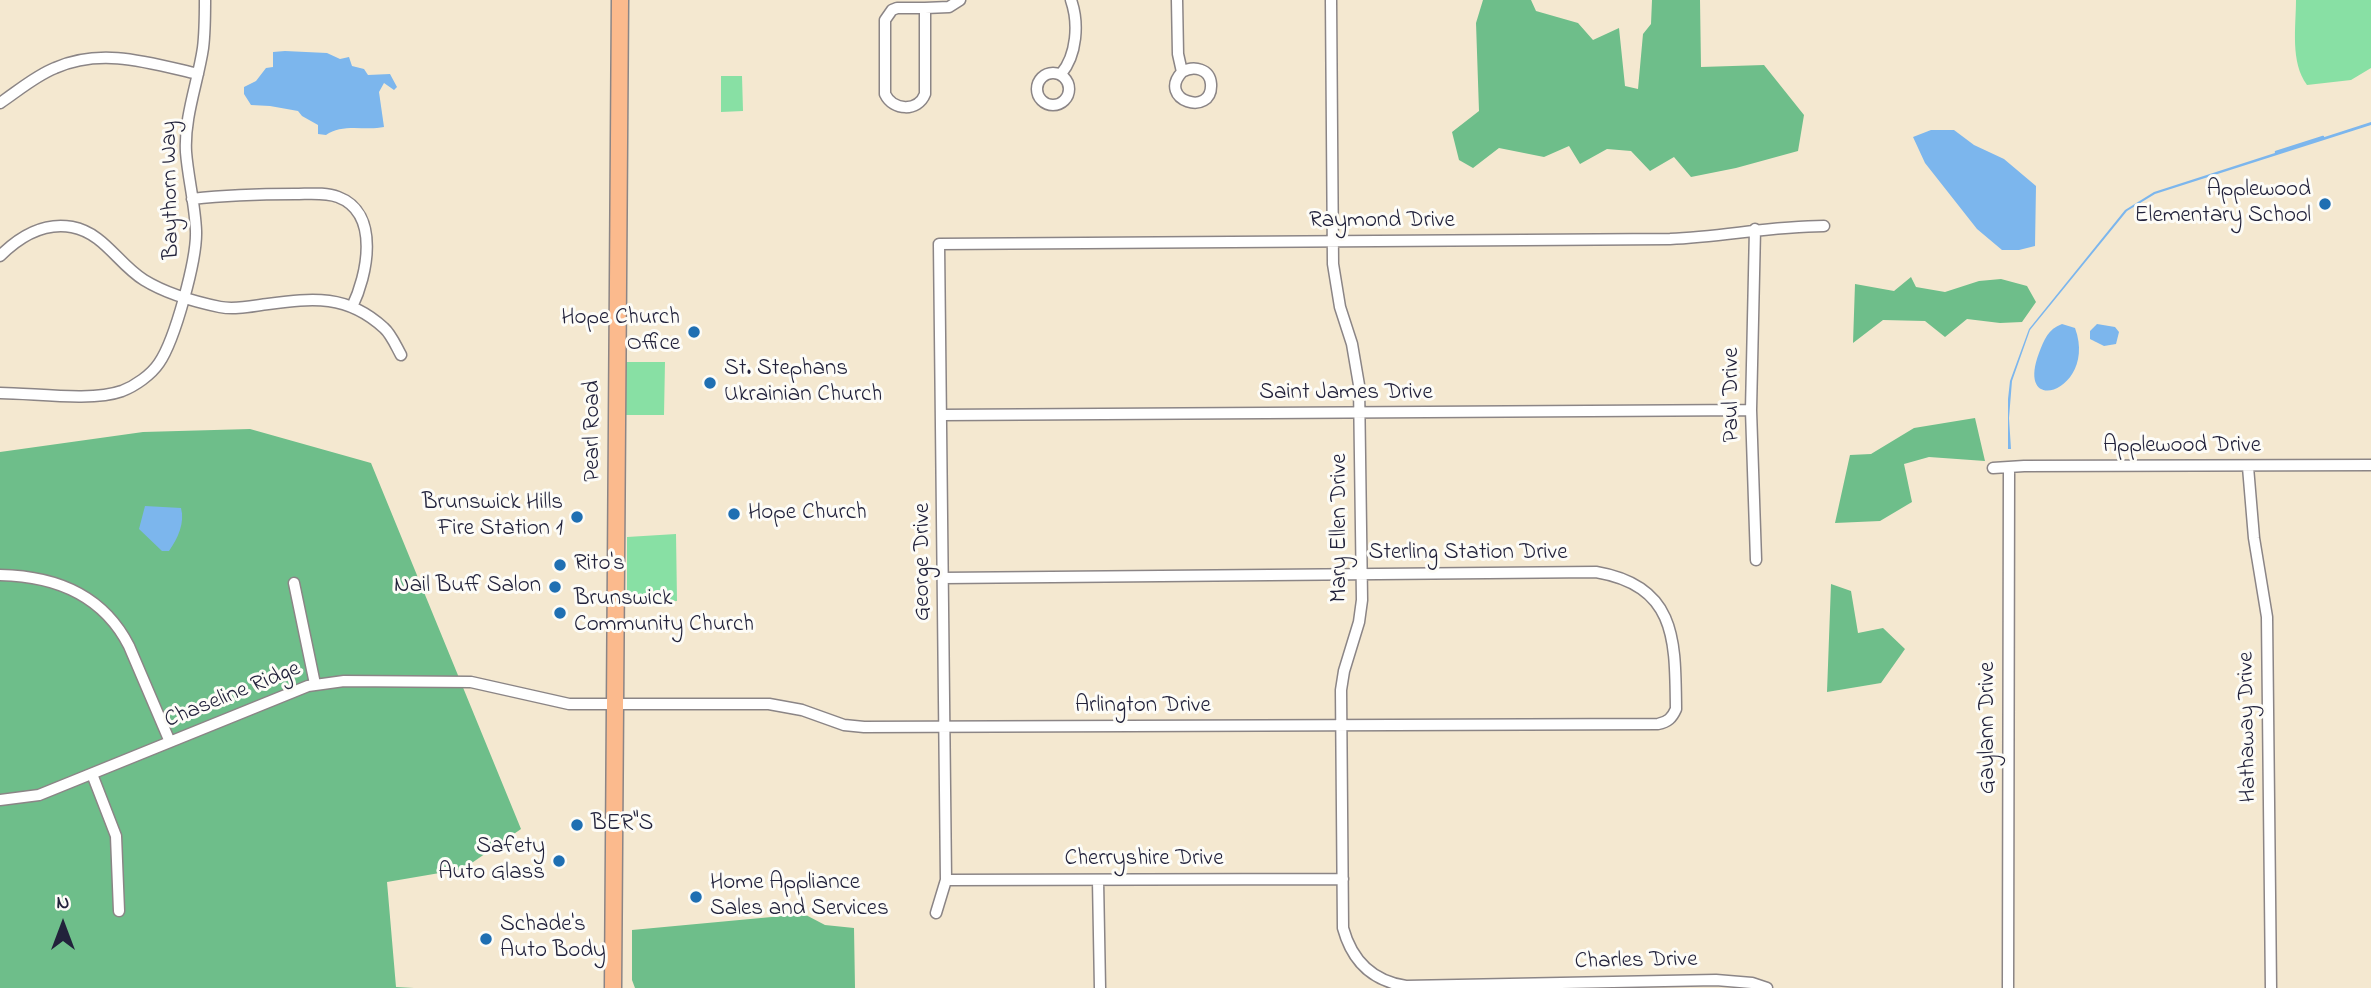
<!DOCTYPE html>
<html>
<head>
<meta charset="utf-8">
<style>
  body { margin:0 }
  #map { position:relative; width:2371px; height:988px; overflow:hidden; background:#f4e8d0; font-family:"Indie Flower",sans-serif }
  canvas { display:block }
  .north { position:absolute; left:28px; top:890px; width:70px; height:70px; -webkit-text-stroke:5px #fdfcf7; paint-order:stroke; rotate:0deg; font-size:19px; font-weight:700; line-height:28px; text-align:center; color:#22223b }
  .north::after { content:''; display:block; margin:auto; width:24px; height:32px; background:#22223b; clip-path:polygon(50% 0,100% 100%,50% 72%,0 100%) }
</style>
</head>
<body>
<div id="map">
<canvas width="2371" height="988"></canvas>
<div class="north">N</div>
</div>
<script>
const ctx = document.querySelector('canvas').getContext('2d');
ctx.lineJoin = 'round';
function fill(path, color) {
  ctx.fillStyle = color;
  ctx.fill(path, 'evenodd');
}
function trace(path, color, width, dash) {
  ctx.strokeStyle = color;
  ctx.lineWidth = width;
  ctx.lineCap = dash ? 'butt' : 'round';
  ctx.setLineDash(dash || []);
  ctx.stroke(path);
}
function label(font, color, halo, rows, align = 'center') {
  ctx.font = font + ' "Indie Flower",sans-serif';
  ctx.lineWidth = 6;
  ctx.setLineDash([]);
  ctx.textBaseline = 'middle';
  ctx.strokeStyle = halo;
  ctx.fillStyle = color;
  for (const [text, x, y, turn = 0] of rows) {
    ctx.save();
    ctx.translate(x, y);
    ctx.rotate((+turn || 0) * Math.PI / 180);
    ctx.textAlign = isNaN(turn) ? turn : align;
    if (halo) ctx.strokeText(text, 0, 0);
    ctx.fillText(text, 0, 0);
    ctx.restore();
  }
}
const green = new Path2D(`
  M2296,0h75v68l-20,12 -44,5c-17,-23 -11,-58 -11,-85z
  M721,76h21l1,35 -22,1z
  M625,362h40l-1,53h-39z
  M676,534l1,67 -50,2v-66z`);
const forest = new Path2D(`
  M1483,0h48l5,11 42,12 15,17 26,-12 6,58 13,3 5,-55 8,-10 1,-24h48l1,67 63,-2 40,50 -6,36 -62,17 -45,9 -17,-20 -24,14 -19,-20 -24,-2 -27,15 -11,-18 -25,11 -45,-9 -26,20 -14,-8 -7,-28 27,-21 -3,-88z
  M1911,277l5,10 29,5 34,-11 22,-2 26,7 9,16 -14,20 -22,1 -33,-4 -22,18 -20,-16 -42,-1 -30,23 2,-59 39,7z
  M1975,418l10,43 -56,-4 -25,7 8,38 -32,19 -45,2 15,-68 21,-1 43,-26z
  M250,429l121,34 150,366 -58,40 -76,13 9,105 18,1h-414v-536l143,-20z
  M1831,584l20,7 7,42 25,-5 22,21 -24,34 -54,9z
  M804,914l21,11 29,3 1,60h-220l-3,-8v-50z`);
const water = new Path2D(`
  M285,51l42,2 13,6 9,-2 3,9 12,3 4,6 22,-1 7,13 -3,3 -10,-7 -5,9 5,35c-18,4 -42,-4 -58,8l-8,-1v-9l-16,-9 -4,-5 -28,-5 -19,-1 -7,-11v-7l12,-6 10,-13 7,-1v-15z
  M2371,122v3l-216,69 -28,17 -97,119 -18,51 -3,37 2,31h-3v-50l2,-18 19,-52 96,-119 29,-18z
  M1931,130h23l20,15 30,14 32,27 -1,60 -16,4h-17l-25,-21 -52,-66 -12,-26z
  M2062,324l13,4c23,62 -61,91 -36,25 5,-13 9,-24 23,-29z
  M2097,324l18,3 4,5 -3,12 -12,2 -14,-7v-8z
  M145,506l36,2c4,15 -3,30 -12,43h-7l-23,-22z`);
const stream = new Path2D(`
  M2276,152l47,-15`);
const minor = new Path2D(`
  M1177,0l1,54 4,18c-26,28 31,46 29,12 -1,-15 -17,-19 -29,-12
  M1331,0l2,264 7,43 12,37 7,41 3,215 -3,22 -15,49 -3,19 2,238c9,33 29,53 63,58l310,-6 36,3 15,5
  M897,8h28v86c-7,18 -32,17 -40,0v-74l7,-10z
  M925,8l24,-1 11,-7
  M1037 89a16 16 0 1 1 32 0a16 16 0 1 1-32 0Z
  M1061,74c16,-19 18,-51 10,-74
  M0,103c18,-12 35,-27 55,-35 47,-21 95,-5 143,6
  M192,199c35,-4 68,-5 103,-5 14,0 30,-2 43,3 43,16 29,79 14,110
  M1755,229l-4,181 5,150
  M0,256c19,-19 44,-34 72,-29 32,6 46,37 72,53 21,13 52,22 76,27 16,3 32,-1 48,-3 45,-6 79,-10 116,24 7,6 12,18 17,27
  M0,393c34,0 91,9 122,-2 13,-5 29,-16 37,-28 16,-23 38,-104 37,-132 -1,-27 -8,-53 -10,-79 -2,-35 12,-70 17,-104 2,-16 2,-32 2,-48
  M941,415l810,-5
  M2248,467l6,71 13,79 4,371
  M1993,468l31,-2 347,-1
  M0,575c55,1 103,20 129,71l41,96
  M294,583l21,101
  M92,774l24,62 3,75
  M0,800l39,-5 269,-109 36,-5 127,1 98,22h200l33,6 42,15 20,2 794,-3c10,-2 14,-6 18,-15 -1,-67 2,-123 -80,-137l-653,6
  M946,880l397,-1
  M1098,880l2,108
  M936,913l10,-33 -7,-636 731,-5c52,-2 102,-13 154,-13
  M2008,988l1,-520`);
const primary = new Path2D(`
  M613,988l7,-988`);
const markers = [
  [2325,204,7,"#1f6fb2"],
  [694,332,7,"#1f6fb2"],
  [710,383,7,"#1f6fb2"],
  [734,514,7,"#1f6fb2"],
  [577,517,7,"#1f6fb2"],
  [560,565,7,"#1f6fb2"],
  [555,587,7,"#1f6fb2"],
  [560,613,7,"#1f6fb2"],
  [577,825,7,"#1f6fb2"],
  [559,861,7,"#1f6fb2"],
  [696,897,7,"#1f6fb2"],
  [486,939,7,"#1f6fb2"]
];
const streetNames = [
  ["Baythorn Way",172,190,-91],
  ["Raymond Drive",1382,222],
  ["Saint James Drive",1346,394],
  ["Paul Drive",1733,395,-90],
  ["Pearl Road",594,431,-90],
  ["Applewood Drive",2182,447],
  ["Mary Ellen Drive",1341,528,-90],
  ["Sterling Station Drive",1468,554],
  ["George Drive",924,562,-90],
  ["Chaseline Ridge",233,696,-22],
  ["Arlington Drive",1143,707],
  ["Hathaway Drive",2249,727,-91],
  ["Gaylann Drive",1989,728,-90],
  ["Cherryshire Drive",1144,860],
  ["Charles Drive",1636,962,-1]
];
const poiNames = [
  ["Applewood",2311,191,"right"],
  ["Elementary School",2311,217,"right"],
  ["Hope Church",680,319,"right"],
  ["Office",680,345,"right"],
  ["St. Stephans",724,370],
  ["Ukrainian Church",724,396],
  ["Brunswick Hills",563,504,"right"],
  ["Fire Station 1",563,530,"right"],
  ["Hope Church",748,514],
  ["Rito's",574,565],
  ["Nail Buff Salon",541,587,"right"],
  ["Brunswick",574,600],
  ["Community Church",574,626],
  ["BER\"S",591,825],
  ["Safety",545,848,"right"],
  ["Auto Glass",545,874,"right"],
  ["Home Appliance",710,884],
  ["Sales and Services",710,910],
  ["Schade's",500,926],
  ["Auto Body",500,952]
];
fill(green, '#88e0a4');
fill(forest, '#6ebe8a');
fill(water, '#7cb6ed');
trace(stream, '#7cb6ed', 2.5);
trace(minor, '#8b8586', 13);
trace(primary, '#8b8586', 19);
trace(minor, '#fff', 10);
trace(primary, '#fbba8d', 16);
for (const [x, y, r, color] of markers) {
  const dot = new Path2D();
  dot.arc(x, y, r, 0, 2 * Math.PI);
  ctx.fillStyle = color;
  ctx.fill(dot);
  trace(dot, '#fdfcf7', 2.5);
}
label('23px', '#22223b', '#fdfcf7', streetNames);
label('23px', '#22223b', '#fdfcf7', poiNames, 'left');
</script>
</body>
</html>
